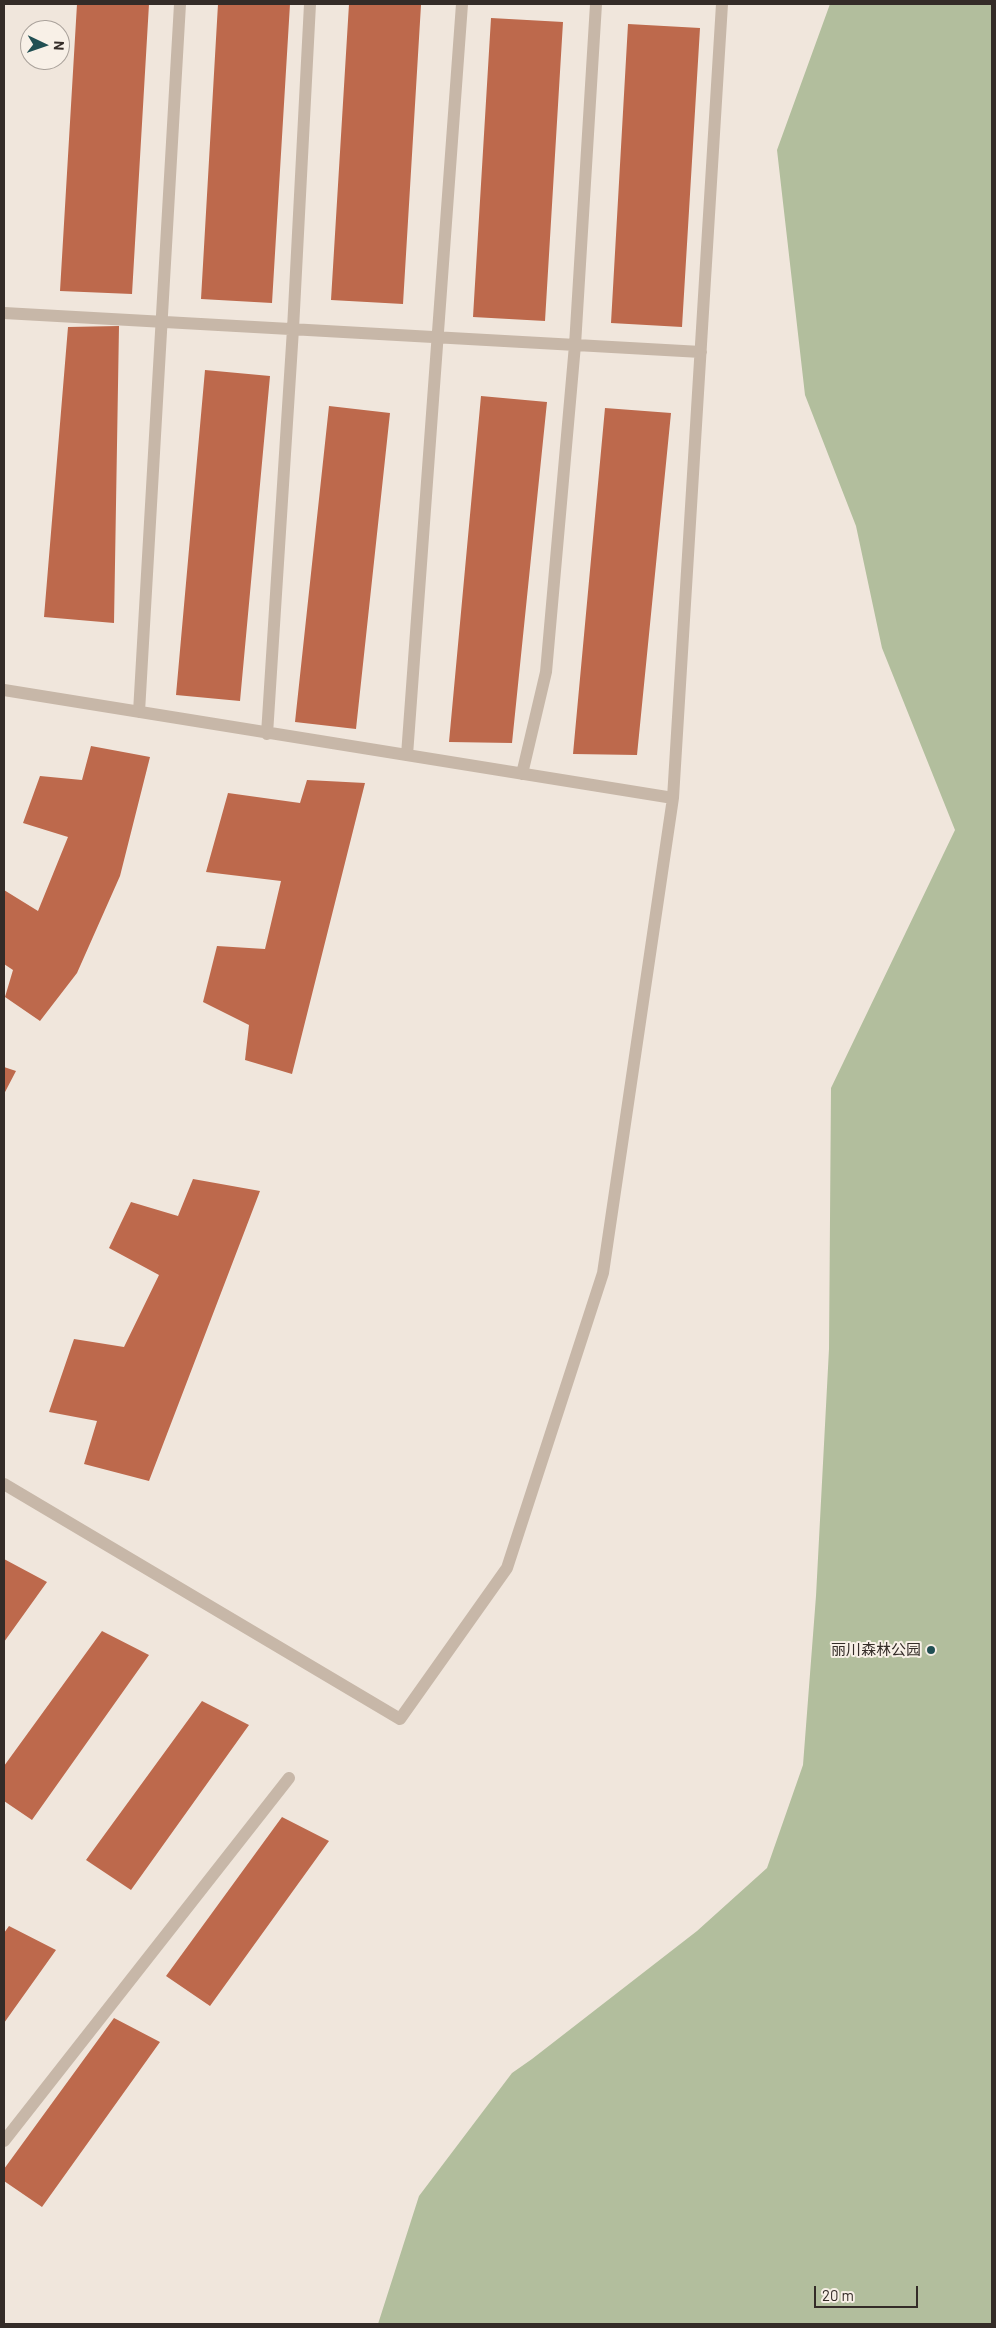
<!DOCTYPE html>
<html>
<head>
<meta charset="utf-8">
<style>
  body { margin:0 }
  #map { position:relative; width:996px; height:2328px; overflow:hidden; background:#f0e6dc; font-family:Barlow,sans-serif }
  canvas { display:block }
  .frame { position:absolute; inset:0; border:5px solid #342c28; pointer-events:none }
  .north { position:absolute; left:20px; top:20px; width:50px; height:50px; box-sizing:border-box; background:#f8f0e7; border:1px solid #aaa29b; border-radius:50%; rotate:93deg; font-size:14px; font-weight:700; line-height:20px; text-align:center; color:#342c28 }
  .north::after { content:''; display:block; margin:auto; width:18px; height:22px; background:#214f53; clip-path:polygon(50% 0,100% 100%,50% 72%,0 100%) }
  .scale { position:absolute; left:814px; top:2286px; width:104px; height:22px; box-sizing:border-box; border:2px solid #342c28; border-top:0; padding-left:6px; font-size:15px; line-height:18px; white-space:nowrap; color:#342c28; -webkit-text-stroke:4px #f8f0e7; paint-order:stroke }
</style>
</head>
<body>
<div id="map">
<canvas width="996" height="2328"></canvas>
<div class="frame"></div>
<div class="north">N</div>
<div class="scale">20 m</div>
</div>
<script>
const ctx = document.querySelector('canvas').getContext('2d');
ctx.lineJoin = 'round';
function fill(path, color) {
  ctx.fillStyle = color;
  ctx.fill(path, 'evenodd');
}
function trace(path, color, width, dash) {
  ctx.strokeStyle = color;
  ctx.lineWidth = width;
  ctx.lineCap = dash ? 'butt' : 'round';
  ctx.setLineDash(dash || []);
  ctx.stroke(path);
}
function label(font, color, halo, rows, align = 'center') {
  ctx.font = font + ' Barlow,"Noto Sans SC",sans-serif';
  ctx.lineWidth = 4;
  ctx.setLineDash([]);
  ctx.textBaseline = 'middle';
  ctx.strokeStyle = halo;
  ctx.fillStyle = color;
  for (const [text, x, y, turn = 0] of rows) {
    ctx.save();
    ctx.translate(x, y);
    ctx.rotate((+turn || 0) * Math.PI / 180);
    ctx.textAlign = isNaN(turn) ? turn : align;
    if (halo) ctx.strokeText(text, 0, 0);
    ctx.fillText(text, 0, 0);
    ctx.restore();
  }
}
const green = new Path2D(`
  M830,4h162v2320h-614l41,-128 93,-123 20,-14 165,-128 70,-63 36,-103 13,-169 13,-247 2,-261 124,-258 -73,-182 -26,-122 -51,-131 -28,-245z`);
const building = new Path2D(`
  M77,4h72l-17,290 -72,-3z
  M218,4h72l-18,299 -71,-4z
  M349,4l72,1 -18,299 -72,-4z
  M491,18l72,4 -18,299 -72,-4z
  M628,24l72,4 -18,299 -71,-4z
  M119,326l-5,297 -70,-6 24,-290z
  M205,370l65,6 -30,325 -64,-6z
  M481,396l66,6 -35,341 -63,-1z
  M329,406l61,7 -34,316 -61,-7z
  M605,408l66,5 -34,342 -64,-1z
  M91,746l59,11 -30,119 -43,97 -37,48 -35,-24 8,-27 -9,-6v-74l34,21 30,-74 -45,-14 17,-47 42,4z
  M307,780l58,3 -73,291 -47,-14 4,-35 -46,-23 14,-56 48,3 16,-68 -75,-9 22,-79 72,10z
  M4,1067l12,4 -12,23z
  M193,1179l67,12 -111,290 -65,-17 13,-43 -48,-9 25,-73 50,8 35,-72 -50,-27 22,-46 47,14z
  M4,1559l43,23 -43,60z
  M102,1631l47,24 -117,165 -28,-19v-35z
  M202,1701l47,24 -118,165 -45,-30z
  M282,1817l47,24 -119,165 -44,-30z
  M9,1926l47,24 -52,73v-90z
  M114,2018l46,24 -118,165 -38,-26v-12z`);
const minor = new Path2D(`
  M4,313l697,39
  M4,690l669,108
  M139,712l41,-708
  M267,734l26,-405 17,-325
  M407,755l55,-751
  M522,774l24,-102 29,-327 21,-341
  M4,1484l396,235 107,-151 96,-295 70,-475 49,-794
  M4,2141l285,-363`);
const markers = [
  [931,1650,5,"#214f53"]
];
const poiNames = [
  ["丽川森林公园",921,1650]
];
fill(green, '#b2be9d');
fill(building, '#bd694c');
trace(minor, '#c7b7a8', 12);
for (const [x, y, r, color] of markers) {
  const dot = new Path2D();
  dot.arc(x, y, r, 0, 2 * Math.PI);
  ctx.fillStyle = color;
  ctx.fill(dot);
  trace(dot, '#f8f0e7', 2);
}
label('15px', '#342c28', '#f8f0e7', poiNames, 'right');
</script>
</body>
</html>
